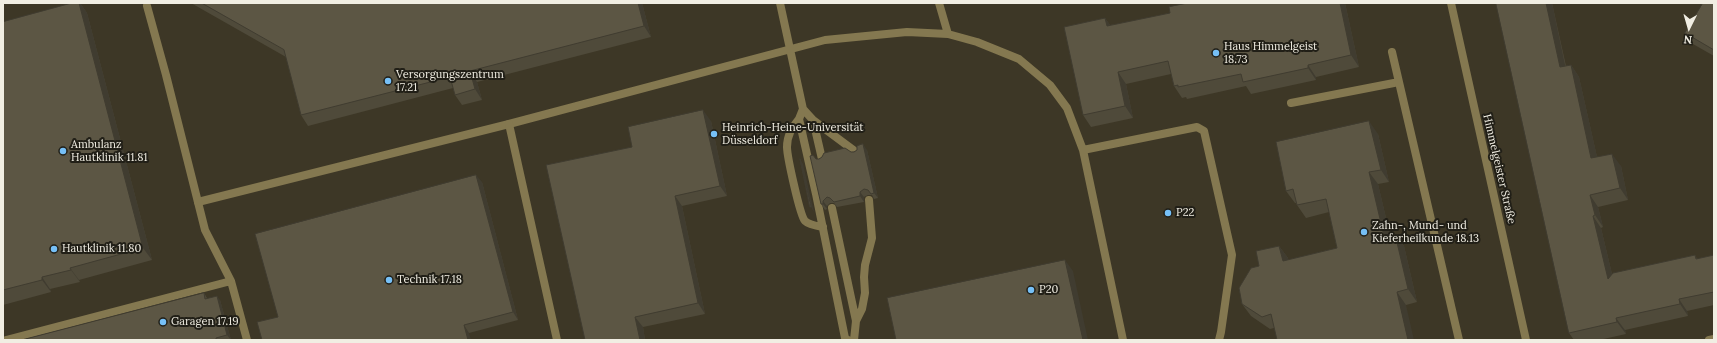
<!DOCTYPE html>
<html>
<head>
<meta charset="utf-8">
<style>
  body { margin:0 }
  #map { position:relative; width:1717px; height:343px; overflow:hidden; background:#3d3726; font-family:Lora,serif }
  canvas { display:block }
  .frame { position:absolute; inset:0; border:4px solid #f1eee3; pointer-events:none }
  .north { position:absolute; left:1669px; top:8px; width:40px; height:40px; -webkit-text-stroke:3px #211f17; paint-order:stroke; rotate:185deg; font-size:11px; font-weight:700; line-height:16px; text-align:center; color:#f1eee3 }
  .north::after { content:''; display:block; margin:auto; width:14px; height:18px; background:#f1eee3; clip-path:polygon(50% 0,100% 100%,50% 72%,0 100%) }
</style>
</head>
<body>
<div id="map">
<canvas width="1717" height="343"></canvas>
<div class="frame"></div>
<div class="north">N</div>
</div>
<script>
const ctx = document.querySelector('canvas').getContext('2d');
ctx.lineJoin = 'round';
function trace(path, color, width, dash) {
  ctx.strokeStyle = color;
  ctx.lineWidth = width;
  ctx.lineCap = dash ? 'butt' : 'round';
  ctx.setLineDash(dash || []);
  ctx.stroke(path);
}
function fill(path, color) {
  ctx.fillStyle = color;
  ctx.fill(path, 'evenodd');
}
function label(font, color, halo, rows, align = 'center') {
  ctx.font = font + ' Lora,serif';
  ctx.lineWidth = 4;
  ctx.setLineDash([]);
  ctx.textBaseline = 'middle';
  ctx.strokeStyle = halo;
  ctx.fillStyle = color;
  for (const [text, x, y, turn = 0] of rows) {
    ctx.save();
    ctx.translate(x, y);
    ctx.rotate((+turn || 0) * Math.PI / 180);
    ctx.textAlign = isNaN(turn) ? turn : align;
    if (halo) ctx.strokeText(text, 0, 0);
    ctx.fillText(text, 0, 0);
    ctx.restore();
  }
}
const lane = new Path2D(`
  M780,3l23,106 10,11 9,39
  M939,3l9,31
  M1392,52l67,288
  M1291,103l108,-21
  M803,109l-4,10 17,75 29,144 3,2
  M799,119c-7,9 -12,16 -12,28 0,9 13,69 18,74 4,4 12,5 18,6
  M813,120l43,32
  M1083,150l114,-23 7,4 28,124 -11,77 -2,8
  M198,202l311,-78 316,-84 82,-8 41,2 29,8 42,17 31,26 17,23 16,42 40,190
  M832,208l24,113 -2,19
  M856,321l6,-12 3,-16 -1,-16 1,-12 7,-27 -3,-38`);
const street = new Path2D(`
  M1451,3l75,337
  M147,6l19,69 39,155 26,51 16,59
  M509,124l48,216
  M6,340l225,-59
  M1709,340l5,-1`);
const wall = new Path2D(`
  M72,3h8l7,10 65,247 -73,20 1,2 -30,7 1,3 -48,13v-283z
  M191,3h451l9,34 -174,45 5,18 -20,5 -7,-10 -2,-7 -145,38 -7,-11 -15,-58z
  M1345,3l14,64 -43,10v3l-65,14 -5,-8 -59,13 -1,-2 -4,1 -8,-12 -3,-12 -45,10 7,34 -42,9 -8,-12 22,-97 5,7z
  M1496,3h56l14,63 5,-1 8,12 18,80 24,9 7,34 -30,7 5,20 -2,1 11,46 83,-19 2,4 17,-4v50l-27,6 1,5 -63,14 1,4 -27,6h-25l-5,-7z
  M1714,3v53l-21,-12 -8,-11z
  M711,121l16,75 -45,10 23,108 -62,13 2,13h-60z
  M1378,134l11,48 -11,2 12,51 5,-1 9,12 13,56 -11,3 -132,23 -4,1 -19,-13 -9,-12 17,-38 20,-20 9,12v2l49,-12 -8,-36 -23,6 -9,-13 -1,-2h-1l-9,-12z
  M867,150l11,48 -4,1 -2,-4h-4l-4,2v5l-27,5 -3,-4h-4l-3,3v3l-2,1 -4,-6 -5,-45h3l32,-7z
  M482,182l36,138 -49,13 -191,-16z
  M204,293l3,5 13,2 11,40h-209z`);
const shadedWall = new Path2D(`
  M79,3h1l7,10 65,247 -9,-12z
  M638,3h4l9,34 -7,-11z
  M1340,3h5l14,64 -8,-12z
  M1546,3h6l16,76 -8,-12z
  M1105,18l8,11 -6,-3z
  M1308,65l8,12v3l-8,-12z
  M1571,65l8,12 21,93 -9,-12z
  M470,71l7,11 5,18 -7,-11z
  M1118,72l8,12 7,34 -8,-12z
  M703,110l8,11 16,75 -7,-10z
  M1369,121l9,13 11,48 -8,-12z
  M863,144l4,6 11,48 -4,-5z
  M1612,154l9,12 7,34 -8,-12z
  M800,159l3,5 11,48 -3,-5z
  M1369,172l9,12 15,64 -9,-12z
  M476,175l6,7 36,138 -5,-8z
  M860,192l4,5v5l-4,-6z
  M1590,195l8,12 5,20 -8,-12z
  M675,196l7,10 23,108 -7,-11z
  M823,201l4,5v3l-4,-5z
  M1593,216l8,12 15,63 -8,-12z
  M1395,234l9,12 13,56 -9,-13z
  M1279,246l9,12 3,15 -8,-12z
  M1065,260l8,11 15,69h-5z
  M70,268l9,12 1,2 -9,-12z
  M42,277l8,12 1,3 -9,-12z
  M1397,292l9,13 8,35h-6z
  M217,296l3,4 11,40 -4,-5z
  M1679,299l8,12 1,5 -8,-12z
  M635,317l8,10 2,13h-5z
  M1616,318l9,12 1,4 -9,-12z
  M464,325l5,8 2,7h-3z`);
const building = new Path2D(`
  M72,3h7l64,245 -73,20 1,2 -29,7v3l-39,10v-268z
  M202,3h436l6,23 -174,45 5,18 -20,6 -5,-18 -149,38 -17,-65z
  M1188,3h152l11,52 -43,10v3l-65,14 -2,-8 -63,13v-2l-4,1 -6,-25 -50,11 7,34 -42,9 -19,-88 41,-9 2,8 63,-13 -1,-6z
  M1496,3h50l14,64 11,-2 20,93 21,-4 8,34 -30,7 5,20 -2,1 15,63 5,-6 82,-18 1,4 18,-4v37l-35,7 1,5 -64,14 1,4 -48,11z
  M1703,3h11v47l-29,-17z
  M703,110l17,76 -45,10 23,107 -63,14 5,23h-55l-39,-175 86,-18 -4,-20z
  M1369,121l12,49 -12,2 15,64 11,-2 13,55 -11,3 11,48h-131l-6,-26 -9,3 -20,-13 -3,-16 12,-20 8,-2 -3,-15 23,-5 4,15 54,-13 -11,-49 -29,6 -4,-16 -7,2 -10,-49z
  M863,144l11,49 -3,1 -3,-4 -4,-1 -4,3v4l-26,6 -4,-4 -3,-1 -4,4v3h-2l-11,-48 3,-1 3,4h3l3,-2 2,-4 21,-5 6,4h3l3,-2v-4z
  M800,159l11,48h-1z
  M476,175l37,137 -49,13 4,15h-206l-5,-18 21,-5 -23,-83z
  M1065,260l18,80h-187l-9,-42z
  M204,293l1,6 12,-3 10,39 -11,3v2h-194z`);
const markers = [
  [1216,53,4,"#76c0f7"],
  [388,81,4,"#76c0f7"],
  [714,134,4,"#76c0f7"],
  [63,151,4,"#76c0f7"],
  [1168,213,4,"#76c0f7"],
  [1364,232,4,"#76c0f7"],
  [54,249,4,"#76c0f7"],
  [389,280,4,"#76c0f7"],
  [1031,290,4,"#76c0f7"],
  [163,322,4,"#76c0f7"]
];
const poiNames = [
  ["Haus Himmelgeist",1224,47],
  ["18.73",1224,60],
  ["Versorgungszentrum",396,75],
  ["17.21",396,88],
  ["Heinrich-Heine-Universität",722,128],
  ["Düsseldorf",722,141],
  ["Ambulanz",71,145],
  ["Hautklinik 11.81",71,158],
  ["P22",1176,213],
  ["Zahn-, Mund- und",1372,226],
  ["Kieferheilkunde 18.13",1372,239],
  ["Hautklinik 11.80",62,249],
  ["Technik 17.18",397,280],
  ["P20",1039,290],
  ["Garagen 17.19",171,322]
];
const streetNames = [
  ["Himmelgeister Straße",1499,169,77]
];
trace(lane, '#847850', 8);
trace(street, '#847850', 8);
fill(wall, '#4f4a3a');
fill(shadedWall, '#403c30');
fill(building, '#5c5644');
trace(building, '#403c30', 1);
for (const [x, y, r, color] of markers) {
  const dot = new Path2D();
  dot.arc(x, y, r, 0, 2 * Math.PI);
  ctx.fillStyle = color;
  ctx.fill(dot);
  trace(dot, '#211f17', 1.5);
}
label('11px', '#f1eee3', '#211f17', poiNames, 'left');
label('11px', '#f1eee3', '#211f17', streetNames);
</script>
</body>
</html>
